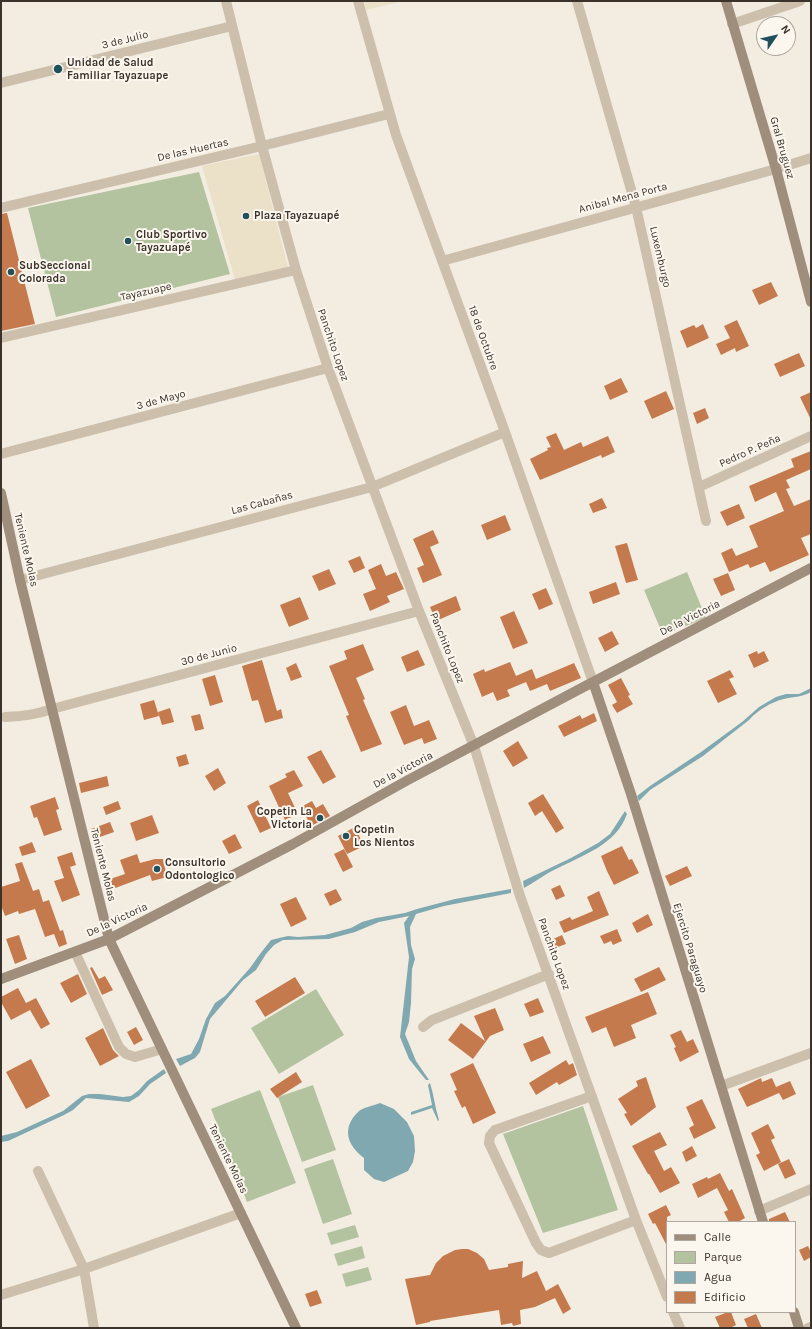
<!DOCTYPE html>
<html>
<head>
<meta charset="utf-8">
<style>
  body { margin:0 }
  #map { position:relative; width:812px; height:1329px; overflow:hidden; background:#f3ede1; font-family:Karla,sans-serif }
  canvas { display:block }
  .frame { position:absolute; inset:0; border:2px solid #3a322b; pointer-events:none }
  .legend { position:absolute; left:666px; top:1221px; width:130px; height:92px; box-sizing:border-box; background:#fbf6ee; border:1px solid #aea8a0; margin:0; padding:5px 7px; list-style:none; font-size:12px; color:#3a322b }
  .legend li { display:flex; align-items:center; gap:8px; height:20px }
  .legend b { width:20px; border:1px solid #aea8a0 }
  .north { position:absolute; left:756px; top:16px; width:40px; height:40px; box-sizing:border-box; background:#fbf6ee; border:1px solid #aea8a0; border-radius:50%; rotate:56deg; font-size:11px; font-weight:700; line-height:16px; text-align:center; color:#3a322b }
  .north::after { content:''; display:block; margin:auto; width:14px; height:18px; background:#20505c; clip-path:polygon(50% 0,100% 100%,50% 72%,0 100%) }
</style>
</head>
<body>
<div id="map">
<canvas width="812" height="1329"></canvas>
<div class="frame"></div>
<ul class="legend">
<li><b style="height:5px;background:#a08e7d"></b>Calle</li>
<li><b style="height:11px;background:#b3c3a0"></b>Parque</li>
<li><b style="height:11px;background:#80a8b0"></b>Agua</li>
<li><b style="height:11px;background:#c57a4e"></b>Edificio</li>
</ul>
<div class="north">N</div>
</div>
<script>
const ctx = document.querySelector('canvas').getContext('2d');
ctx.lineJoin = 'round';
function fill(path, color) {
  ctx.fillStyle = color;
  ctx.fill(path, 'evenodd');
}
function trace(path, color, width, dash) {
  ctx.strokeStyle = color;
  ctx.lineWidth = width;
  ctx.lineCap = dash ? 'butt' : 'round';
  ctx.setLineDash(dash || []);
  ctx.stroke(path);
}
function label(font, color, halo, rows, align = 'center') {
  ctx.font = font + ' Karla,sans-serif';
  ctx.lineWidth = 4;
  ctx.setLineDash([]);
  ctx.textBaseline = 'middle';
  ctx.strokeStyle = halo;
  ctx.fillStyle = color;
  for (const [text, x, y, turn = 0] of rows) {
    ctx.save();
    ctx.translate(x, y);
    ctx.rotate((+turn || 0) * Math.PI / 180);
    ctx.textAlign = isNaN(turn) ? turn : align;
    if (halo) ctx.strokeText(text, 0, 0);
    ctx.fillText(text, 0, 0);
    ctx.restore();
  }
}
const green = new Path2D(`
  M199,172l31,102 -174,43 -28,-109z
  M687,572l19,46 -43,17 -19,-45z
  M316,989l28,46 -65,39 -28,-46z
  M313,1085l23,65 -34,12 -24,-65z
  M260,1090l36,93 -49,19 -36,-93z
  M583,1106l35,104 -75,23 -40,-99z
  M333,1159l19,55 -29,10 -19,-55z
  M355,1225l4,12 -28,8 -4,-12z
  M362,1246l3,12 -27,8 -4,-12z
  M368,1267l4,13 -26,7 -4,-13z`);
const plaza = new Path2D(`
  M364,1h40l-38,9z
  M259,154l29,113 -53,13 -33,-114z`);
const water = new Path2D(`
  M811,688v4c-12,6 -15,4 -27,7 -13,3 -26,11 -35,21l-46,36 -53,34 -11,11 -2,-5 13,-10 51,-34 41,-30 17,-15 17,-10 10,-3h13z
  M625,811l2,3c-11,31 -44,41 -71,55 -11,5 -21,13 -32,19l-1,-7 48,-23 27,-15 12,-9z
  M511,889v4l-67,13 -28,8 -6,13 1,18 4,14 -3,10 -1,34 -2,19 -4,12 11,27 13,19h-3l-17,-21 -9,-22 9,-80 -5,-34 5,-7 -30,6 -24,10 -26,7 -46,1 -9,5 -8,9 -10,16 -13,10 -33,39 -10,33 -5,6 -15,8 -4,-7 15,-5 8,-15 7,-20 9,-16 10,-7 25,-28 10,-14 11,-14 17,-4 10,1 27,-2 26,-7 11,-6 14,-4 29,-5 12,-4 38,-10z
  M164,1069l2,4 -16,11 -11,12 -10,6 -43,-4 -13,12 -9,5 -56,26 -7,1v-6l16,-4 46,-21 19,-15 7,-2h11l23,3 8,-1 8,-6 8,-9z
  M430,1083c4,12 5,25 9,37l-1,1 -6,-13 -21,7v-3l21,-7 -4,-20z
  M380,1103l14,6 13,13 7,14 1,15 -2,11 -5,9 -24,11 -10,-3 -10,-9v-12c-17,-13 -23,-30 -5,-47 5,-4 14,-5 21,-8z`);
const building = new Path2D(`
  M7,213l28,111 -34,7v-117z
  M771,282l7,14 -19,9 -7,-15z
  M737,320l12,26 -13,6 -1,-4 -14,7 -5,-11 14,-6 -6,-12z
  M703,324l6,14 -22,10 -7,-17 14,-6 2,3z
  M799,353l6,13 -25,11 -6,-13z
  M621,378l7,14 -18,8 -6,-14z
  M666,391l8,18 -22,10 -8,-18z
  M811,392v28l-11,-23z
  M705,408l4,10 -12,6 -4,-11z
  M556,433l8,17 17,-8 2,5 25,-11 7,16 -13,6 -1,-3 -61,25 -10,-21 18,-9 -1,-2 4,-1 -5,-10z
  M811,451v18l-25,11 4,8 -4,1 8,17 17,-7v35l-10,4 8,17 -39,17 -5,-10 -15,6 -2,-4 -19,8 -8,-19 11,-5 4,8 22,-9 -9,-21 35,-15 -8,-19 -21,10 -6,-16 45,-19 -3,-8z
  M602,498l5,10 -14,5 -4,-9z
  M739,504l6,14 -18,8 -7,-14z
  M505,515l6,15 -24,10 -6,-15z
  M433,530l6,13 -9,4 12,28 -19,8 -6,-15 7,-3 -11,-26z
  M627,543l11,37 -12,3 -11,-37z
  M360,556l5,12 -11,5 -6,-12z
  M381,564l5,12 10,-4 8,17 -17,7 3,6 -20,9 -7,-17 13,-5 -8,-19z
  M329,569l7,15 -17,7 -7,-15z
  M728,573l7,17 -14,6 -8,-17z
  M616,582l4,12 -27,10 -4,-12z
  M546,588l7,16 -14,6 -7,-16z
  M456,596l5,14 -25,11 -6,-14z
  M300,597l9,22 -20,8 -9,-22z
  M514,611l14,32 -15,6 -13,-32z
  M612,631l7,13 -14,8 -7,-14z
  M363,644l11,26 -18,8 9,21 -2,1 19,44 -21,8 -15,-36 3,-1 -20,-49 18,-7 -3,-8z
  M418,650l7,15 -18,7 -6,-15z
  M757,651l1,3 6,-3 5,10 -15,7 -6,-13z
  M262,660l15,51 4,-2 2,9 -18,5 -7,-23 -6,1 -10,-35z
  M510,662l6,14 16,-7 4,10 38,-16 7,15 -31,13 -3,-7 -17,7 -4,-9 -19,8 3,6 -13,5 -4,-9 -11,5 -9,-23 11,-5 1,3z
  M296,663l6,14 -11,4 -5,-13z
  M730,670l4,7 -5,2 8,15 -19,9 -11,-22z
  M215,675l8,27 -13,4 -8,-27z
  M621,678l9,17 -2,1 5,8 -16,9 -5,-8 5,-3 -9,-17z
  M154,700l5,16 -15,4 -4,-16z
  M406,705l8,21 15,-6 8,19 -13,5 -2,-6 -18,7 -14,-33z
  M170,708l4,14 -12,3 -4,-13z
  M594,713l3,8 -33,16 -6,-11 22,-11 2,4z
  M200,714l4,15 -9,2 -4,-15z
  M518,741l10,17 -15,9 -10,-16z
  M321,750l15,27 -13,7 -16,-27z
  M186,754l3,10 -10,3 -3,-10z
  M218,768l8,15 -12,8 -9,-15z
  M294,770l9,16 -15,7 10,21 -13,6 -16,-34 18,-9 -2,-3z
  M107,776l2,10 -28,7 -2,-10z
  M543,794l21,34 -8,5 -14,-22 -7,5 -7,-13z
  M55,797l4,12 -3,1 6,20 -18,6 -7,-19 -3,1 -4,-12z
  M258,800l13,28 -11,5 -13,-27z
  M118,801l3,8 -15,6 -3,-8z
  M312,801l4,7 7,-4 7,12 -19,10 -10,-19z
  M152,815l7,18 -23,8 -6,-18z
  M110,822l4,10 -20,7 -3,-10z
  M355,827l9,19 -17,8 -9,-18z
  M235,834l7,14 -13,6 -7,-13z
  M32,842l4,10 -14,4 -3,-9z
  M622,846l7,14 3,-1 7,14 -25,12 -7,-14 -6,-15z
  M344,849l9,18 -10,5 -9,-18z
  M72,852l4,13 -6,2 10,28 -18,7 -8,-21 10,-3 -7,-21z
  M137,854l3,9 15,-4h8l4,18 -15,4 -2,-6 -40,15 -3,-10 18,-6 -5,-14z
  M22,862l11,29 6,-2 4,13 6,-2 11,31 3,-1 4,14 -8,3 -5,-13 -9,3 -10,-28 -16,5 -1,-3 -13,5 -4,-11v-18l19,-6 -5,-17z
  M687,866l5,10 -22,10 -5,-10z
  M560,885l5,11 -9,4 -5,-11z
  M336,889l6,11 -12,6 -6,-12z
  M599,891l10,24 -45,18 -5,-11 11,-5 2,3 21,-9 -6,-14z
  M296,897l11,22 -16,8 -11,-23z
  M648,914l5,11 -16,8 -5,-10z
  M617,929l5,12 -9,4 -2,-4 -7,3 -4,-8z
  M19,935l8,24 -12,5 -9,-25z
  M562,935l4,9 -14,5 -3,-8z
  M92,967l7,12 6,-3 8,14 -11,5 -12,-27z
  M659,967l7,13 -25,12 -7,-13z
  M78,974l9,20 -16,9 -11,-20z
  M295,977l10,16 -40,24 -10,-16z
  M18,988l8,15 10,-5 14,26 -9,5 -11,-19 -19,10 -10,-18v-5z
  M648,992l9,22 -26,11 5,13 -22,9 -8,-20 -14,6 -7,-16z
  M538,998l6,14 -14,5 -6,-13z
  M495,1008l9,22 -14,6 -17,23 -25,-19 13,-17 24,18 -11,-25z
  M136,1027l7,13 -9,5 -7,-13z
  M103,1028l10,22 6,6 -19,10 -15,-28z
  M681,1030l6,12 6,-3 6,13 -19,10 -6,-14 2,-1 -6,-12z
  M543,1036l8,17 -20,9 -8,-18z
  M31,1059l19,37 -24,13 -20,-37z
  M566,1060l3,5 4,-2 4,12 -18,10 -2,-3 -21,13 -7,-12z
  M473,1063l23,50 -23,11 -8,-18 -3,2 -8,-17 3,-1 -7,-16z
  M296,1072l6,10 -25,16 -7,-9z
  M646,1077l10,30 -25,19 -7,-12 3,-1 -9,-14 20,-13 -2,-5z
  M761,1078l1,4 10,-4 4,9 14,-6 6,13 -13,6 -4,-7 -32,14 -9,-18z
  M702,1099l14,29 -22,11 -5,-11 5,-3 -8,-18z
  M768,1124l7,14 -4,2 10,22 -17,9 -8,-16 4,-2 -9,-20z
  M660,1132l7,13 -13,6 10,20 7,-4 9,16 -20,10 -11,-19h-1l-16,-28z
  M692,1146l5,10 -11,6 -4,-10z
  M789,1159l7,15 -11,5 -7,-15z
  M720,1173l9,18 3,-2 13,29 -7,4h-9l-5,-10 4,-2 -11,-22 -19,10 -6,-14 15,-7 1,2z
  M666,1205l5,10 -4,2v29l-12,-23 -2,1 -5,-10z
  M785,1212l5,10h-21v-3z
  M808,1246l3,6v5l-7,4 -5,-11z
  M462,1249h6l9,4 7,6 5,11 19,-3v-3l15,-3 -1,17 15,-7 9,20 12,-7 13,25 -8,5 -8,-16 -20,9 -15,3 1,14 -8,2 -1,-3 -11,2 -2,-15 -69,11v1l-14,3 -11,-46 25,-4 6,-12 7,-7 12,-6z
  M317,1290l5,13 -12,4 -5,-13z
  M728,1312h3l5,13 -6,3h-10l-5,-11z
  M756,1314l6,14h-14l-4,-9z`);
const street = new Path2D(`
  M226,1l36,145 34,124 32,98 91,243 55,135 46,150 116,324 31,77
  M358,1l38,134 109,297 88,250
  M577,1l59,206 70,314
  M732,24l68,-23
  M1,83l231,-57
  M1,208l261,-62 127,-32
  M442,261l334,-92 35,-11
  M1,338l295,-68
  M1,454l327,-86
  M699,487l112,-51
  M20,580l352,-93 133,-55
  M5,717c18,-1 30,-2 47,-8l367,-98
  M75,952l44,95 7,7 9,3 27,-8
  M423,1027l9,-7 117,-46
  M721,1086l90,-33
  M592,1096l-97,34 -5,6 -1,7 47,100 5,7 8,3 87,-33
  M38,1171l46,98 10,59
  M759,1211l52,-22
  M1,1295l83,-26 157,-56
  M673,1312l7,16
  M808,1328l3,-1`);
const secondary = new Path2D(`
  M726,1l50,168 35,133
  M1,493l19,87 89,359 187,389
  M593,682l38,112 132,428
  M1,979l108,-40 184,-95 115,-64 185,-98 218,-114
  M794,1312l5,16`);
const markers = [
  [58,69,5,"#20505c"],
  [246,216,4,"#20505c"],
  [128,241,4,"#20505c"],
  [11,272,4,"#20505c"],
  [320,818,4,"#20505c"],
  [346,836,4,"#20505c"],
  [157,869,4,"#20505c"]
];
const streetNames = [
  ["3 de Julio",125,40,-14],
  ["Gral Bruguez",782,148,74],
  ["De las Huertas",193,150,-13],
  ["Anibal Mena Porta",623,198,-15],
  ["Luxemburgo",660,257,77],
  ["Tayazuape",146,292,-13],
  ["18 de Octubre",483,338,70],
  ["Panchito Lopez",333,345,71],
  ["3 de Mayo",161,400,-15],
  ["Pedro P. Peña",750,451,-24],
  ["Las Cabañas",262,503,-15],
  ["Teniente Molas",26,550,77],
  ["De la Victoria",690,618,-27],
  ["Panchito Lopez",447,648,68],
  ["30 de Junio",209,655,-15],
  ["De la Victoria",403,770,-28],
  ["Teniente Molas",103,865,76],
  ["De la Victoria",117,920,-25],
  ["Ejercito Paraguayo",690,948,73],
  ["Panchito Lopez",554,954,70],
  ["Teniente Molas",228,1159,64]
];
const poiNames = [
  ["Unidad de Salud",67,63],
  ["Familiar Tayazuape",67,76],
  ["Plaza Tayazuapé",254,216],
  ["Club Sportivo",136,235],
  ["Tayazuapé",136,248],
  ["SubSeccional",19,266],
  ["Colorada",19,279],
  ["Copetin La",312,812,"right"],
  ["Victoria",312,825,"right"],
  ["Copetin",354,830],
  ["Los Nientos",354,843],
  ["Consultorio",165,863],
  ["Odontologico",165,876]
];
fill(green, '#b3c3a0');
fill(plaza, '#ebe0c8');
fill(water, '#80a8b0');
fill(building, '#c57a4e');
trace(street, '#ccbfac', 10);
trace(secondary, '#a08e7d', 10);
for (const [x, y, r, color] of markers) {
  const dot = new Path2D();
  dot.arc(x, y, r, 0, 2 * Math.PI);
  ctx.fillStyle = color;
  ctx.fill(dot);
  trace(dot, '#fbf6ee', 1.5);
}
label('11px', '#3a322b', '#fbf6ee', streetNames);
label('bold 11px', '#3a322b', '#fbf6ee', poiNames, 'left');
</script>
</body>
</html>
